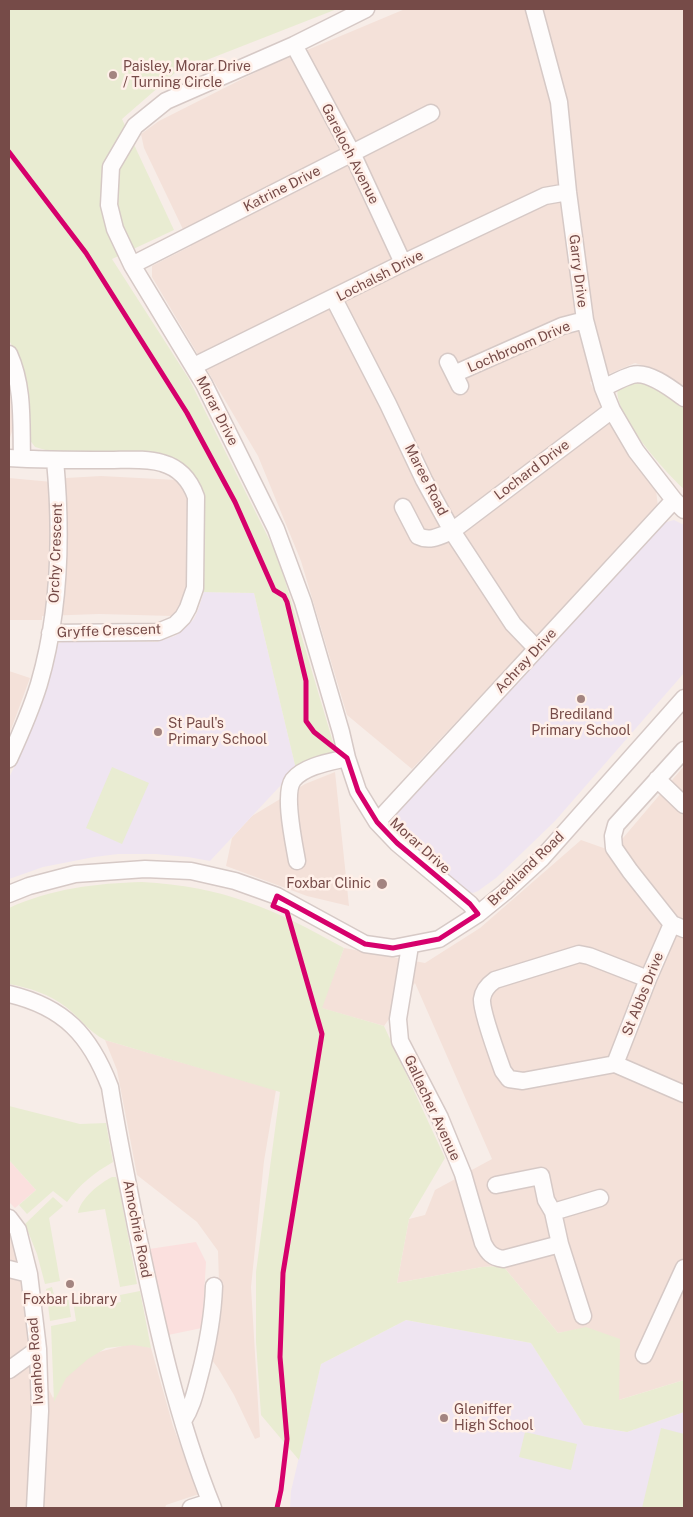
<!DOCTYPE html>
<html>
<head>
<meta charset="utf-8">
<style>
  body { margin:0 }
  #map { position:relative; width:693px; height:1517px; overflow:hidden; background:#f7ede8; font-family:"Public Sans",sans-serif }
  canvas { display:block }
  .frame { position:absolute; inset:0; border:10px solid #764b48; pointer-events:none }
</style>
</head>
<body>
<div id="map">
<canvas width="693" height="1517"></canvas>
<div class="frame"></div>
</div>
<script>
const ctx = document.querySelector('canvas').getContext('2d');
ctx.lineJoin = 'round';
function fill(path, color) {
  ctx.fillStyle = color;
  ctx.fill(path, 'evenodd');
}
function trace(path, color, width, dash) {
  ctx.strokeStyle = color;
  ctx.lineWidth = width;
  ctx.lineCap = dash ? 'butt' : 'round';
  ctx.setLineDash(dash || []);
  ctx.stroke(path);
}
function label(font, color, halo, rows, align = 'center') {
  ctx.font = font + ' "Public Sans",sans-serif';
  ctx.lineWidth = 5;
  ctx.setLineDash([]);
  ctx.textBaseline = 'middle';
  ctx.strokeStyle = halo;
  ctx.fillStyle = color;
  for (const [text, x, y, turn = 0] of rows) {
    ctx.save();
    ctx.translate(x, y);
    ctx.rotate((+turn || 0) * Math.PI / 180);
    ctx.textAlign = isNaN(turn) ? turn : align;
    if (halo) ctx.strokeText(text, 0, 0);
    ctx.fillText(text, 0, 0);
    ctx.restore();
  }
}
const residential = new Path2D(`
  M405,9h279v377l-31,-17 -18,-6 -45,19 27,54 39,54 2,17 -246,262 -65,-54 -46,-154 -43,-105 -106,-179v-11l39,-20 -47,-98 -3,-14 18,-13 103,-52z
  M9,375l4,53 -4,13z
  M101,476l76,4 6,7 5,11 -2,92 -4,14 -9,12 -74,-2 -57,2v4h-33v-142l54,5 3,-5z
  M9,671l21,7 -21,57z
  M684,766v614l-65,20 -33,-72 -28,5 -55,-67 -21,1 -85,16 12,-64 16,-4 10,-25 57,-31 -77,-176 -31,43 -63,-18 23,-60 81,15 55,-35 101,-88 31,11z
  M335,772l14,134 -42,-10 -81,-30 6,-28 20,-22 53,-32z
  M105,1040l171,50 -12,71 -13,126 9,150 -5,2 -21,-44 -16,-27 -7,-9 8,-77 -1,-31 -21,-29 -60,-47 -20,-105z
  M9,1220l9,10 11,119 24,49 12,-22 26,-22 43,-11 17,5 22,78 26,68 -33,11 -1,3h-156z`);
const commercial = new Path2D(`
  M9,1160l27,30 -21,18 -6,-6z
  M196,1242l10,20 -4,66 -34,7 -19,-86z`);
const education = new Path2D(`
  M674,520l10,5v148l-129,148 -59,57 -18,13 -5,2 -8,-2 -66,-61 -4,-12 7,-14 261,-281z
  M204,592l50,1 42,176 -86,92 -22,-4 -32,-3h-38l-24,3 -51,10 -34,12v-101l11,-23 17,-46 17,-62 9,-6 8,-1 86,2 18,-6 11,-9 8,-8 4,-9z
  M406,1320l125,23 53,82 43,7 57,-20v96h-394l1,-17 30,-127z`);
const green = new Path2D(`
  M9,9h328l-161,63 -54,47 52,111 -62,29 77,120 89,178 57,192 -3,5 -36,15 -42,-176 -54,-1 -2,-105 -59,-34 -90,-2 -14,-4 -6,-8 -2,-48 -3,-21 -15,-30z
  M632,379l30,11 22,16v83c-18,-16 -73,-77 -66,-102z
  M112,767l37,16 -27,61 -36,-16z
  M142,882c80,4 133,27 202,66l-22,60 62,18 61,132 -36,61 -12,64 85,-16 21,-1 55,67 28,-6 34,12 -1,61 65,-20v32l-57,20 -43,-7 -53,-82 -125,-23 -85,44 -22,96 -38,-45 -5,-73v-70l24,-180 -175,-52c-16,-8 -25,-22 -39,-33 -17,-13 -36,-19 -57,-23v-76c41,-19 88,-25 133,-26z
  M9,1106l71,18 26,-1 7,39c-19,11 -33,22 -46,40l-14,-11 -26,23 -8,-9 17,-15 -27,-30z
  M112,1177h4l2,5 19,102 -17,3 -15,-78 -27,4c2,-14 22,-30 34,-36z
  M53,1197l10,9 -14,12 11,63 -15,3 -8,-30 -12,-30z
  M52,1287l3,12 13,-2 3,20 -21,4 -4,-32z
  M140,1291l11,57 -18,-3 -27,3 -18,11 -22,19 -12,24 -3,-76 25,-5 -3,-20 18,-3 2,9 28,-5 -1,-7z
  M661,1428l23,6v74h-42z
  M525,1432l52,12 -6,26 -52,-13z`);
const minor = new Path2D(`
  M366,9l-72,36 -128,56 -31,25 -24,41 -2,38 6,24 17,36 72,119 72,145 27,73 38,130 6,26 11,33 19,31 20,21 73,61 8,10
  M534,9l25,93 9,90 17,128 18,68 9,22 24,41 38,49 10,10
  M294,45l58,108 51,110
  M132,265l299,-152
  M334,299l54,105 36,76 28,51 61,93 24,25
  M9,354c15,33 12,69 13,104
  M448,362l12,24
  M194,366l209,-103 142,-67 23,-4
  M454,374l108,-48 23,-6
  M603,388c9,-4 19,-10 29,-13 16,-5 40,14 52,23
  M9,458c33,2 66,2 100,2 17,0 37,-2 53,3 18,5 28,17 34,34l-1,91 -7,20 -5,9 -8,8 -17,7 -108,1
  M403,507l15,29c12,6 22,0 34,-5l160,-121
  M684,750l-68,75 -3,11 1,12 16,23 42,53 12,5
  M9,759c11,-24 22,-49 30,-75 21,-72 23,-150 16,-224
  M657,779l27,26
  M377,822l297,-322
  M297,861c-3,-18 -14,-67 -4,-81 11,-14 37,-18 54,-22
  M9,894l20,-8 46,-12 70,-5 46,2 44,10 42,15 88,48 28,4 46,-9 39,-25 27,-22 37,-34 142,-160
  M410,946l-12,73 2,22 40,77 23,56 20,69c5,10 9,14 20,16l57,-15
  M648,979l-59,-23 -10,-2 -84,26c-7,5 -12,10 -13,19 -1,12 16,58 21,72l6,8 14,2 92,-17 69,30
  M9,994c55,13 81,41 101,93 7,46 17,92 26,139 20,95 40,191 77,282
  M615,1064l33,-85 24,-55
  M496,1185l45,-9 5,24 7,12 7,32 23,72
  M553,1212l47,-14
  M9,1218l9,12 11,44 9,75 2,62 -5,97
  M9,1269l20,5
  M644,1355l40,-87
  M9,1370l29,-21
  M183,1421c9,-14 12,-28 16,-43 8,-30 14,-61 15,-92
  M191,1508l19,-6`);
const cycleway = new Path2D(`
  M9,152l77,101 101,160 48,89 39,88 10,6 3,6 19,79v40l8,11 33,26 11,33 19,31 20,21 73,61 8,10 -39,25 -46,9 -28,-4 -88,-48 -4,10 14,6 35,122 -39,239 -3,84 7,82 -6,51 -4,18`);
const markers = [
  [113,75,5,"#a38480"],
  [581,699,5,"#a38480"],
  [158,732,5,"#a38480"],
  [382,884,6,"#a38480"],
  [70,1284,5,"#a38480"],
  [444,1418,5,"#a38480"]
];
const poiNames = [
  ["Paisley, Morar Drive",123,67],
  ["/ Turning Circle",123,83],
  ["Brediland",581,715,"center"],
  ["Primary School",581,731,"center"],
  ["St Paul's",168,724],
  ["Primary School",168,740],
  ["Foxbar Clinic",371,884,"right"],
  ["Foxbar Library",70,1300,"center"],
  ["Gleniffer",454,1410],
  ["High School",454,1426]
];
const streetNames = [
  ["Gareloch Avenue",350,154,63],
  ["Katrine Drive",282,189,-27],
  ["Garry Drive",578,271,83],
  ["Lochalsh Drive",380,276,-27],
  ["Lochbroom Drive",519,347,-23],
  ["Morar Drive",217,411,63],
  ["Lochard Drive",532,470,-37],
  ["Maree Road",426,480,63],
  ["Orchy Crescent",56,553,-88],
  ["Gryffe Crescent",109,631,-2],
  ["Achray Drive",526,661,-47],
  ["Morar Drive",420,846,42],
  ["Brediland Road",526,869,-44],
  ["St Abbs Drive",643,994,-68],
  ["Gallacher Avenue",432,1108,65],
  ["Amochrie Road",137,1229,79],
  ["Ivanhoe Road",36,1361,-94]
];
fill(residential, '#f4e1d9');
fill(commercial, '#fbe0de');
fill(education, '#efe5f1');
fill(green, '#e9ecd2');
trace(minor, '#d6c9c6', 19);
trace(minor, '#fefcfc', 16);
trace(cycleway, '#d6006c', 5);
for (const [x, y, r, color] of markers) {
  const dot = new Path2D();
  dot.arc(x, y, r, 0, 2 * Math.PI);
  ctx.fillStyle = color;
  ctx.fill(dot);
  trace(dot, '#fff0e9', 2);
}
label('14px', '#764b48', '#fff0e9', poiNames, 'left');
label('14px', '#764b48', '#fff0e9', streetNames);
</script>
</body>
</html>
